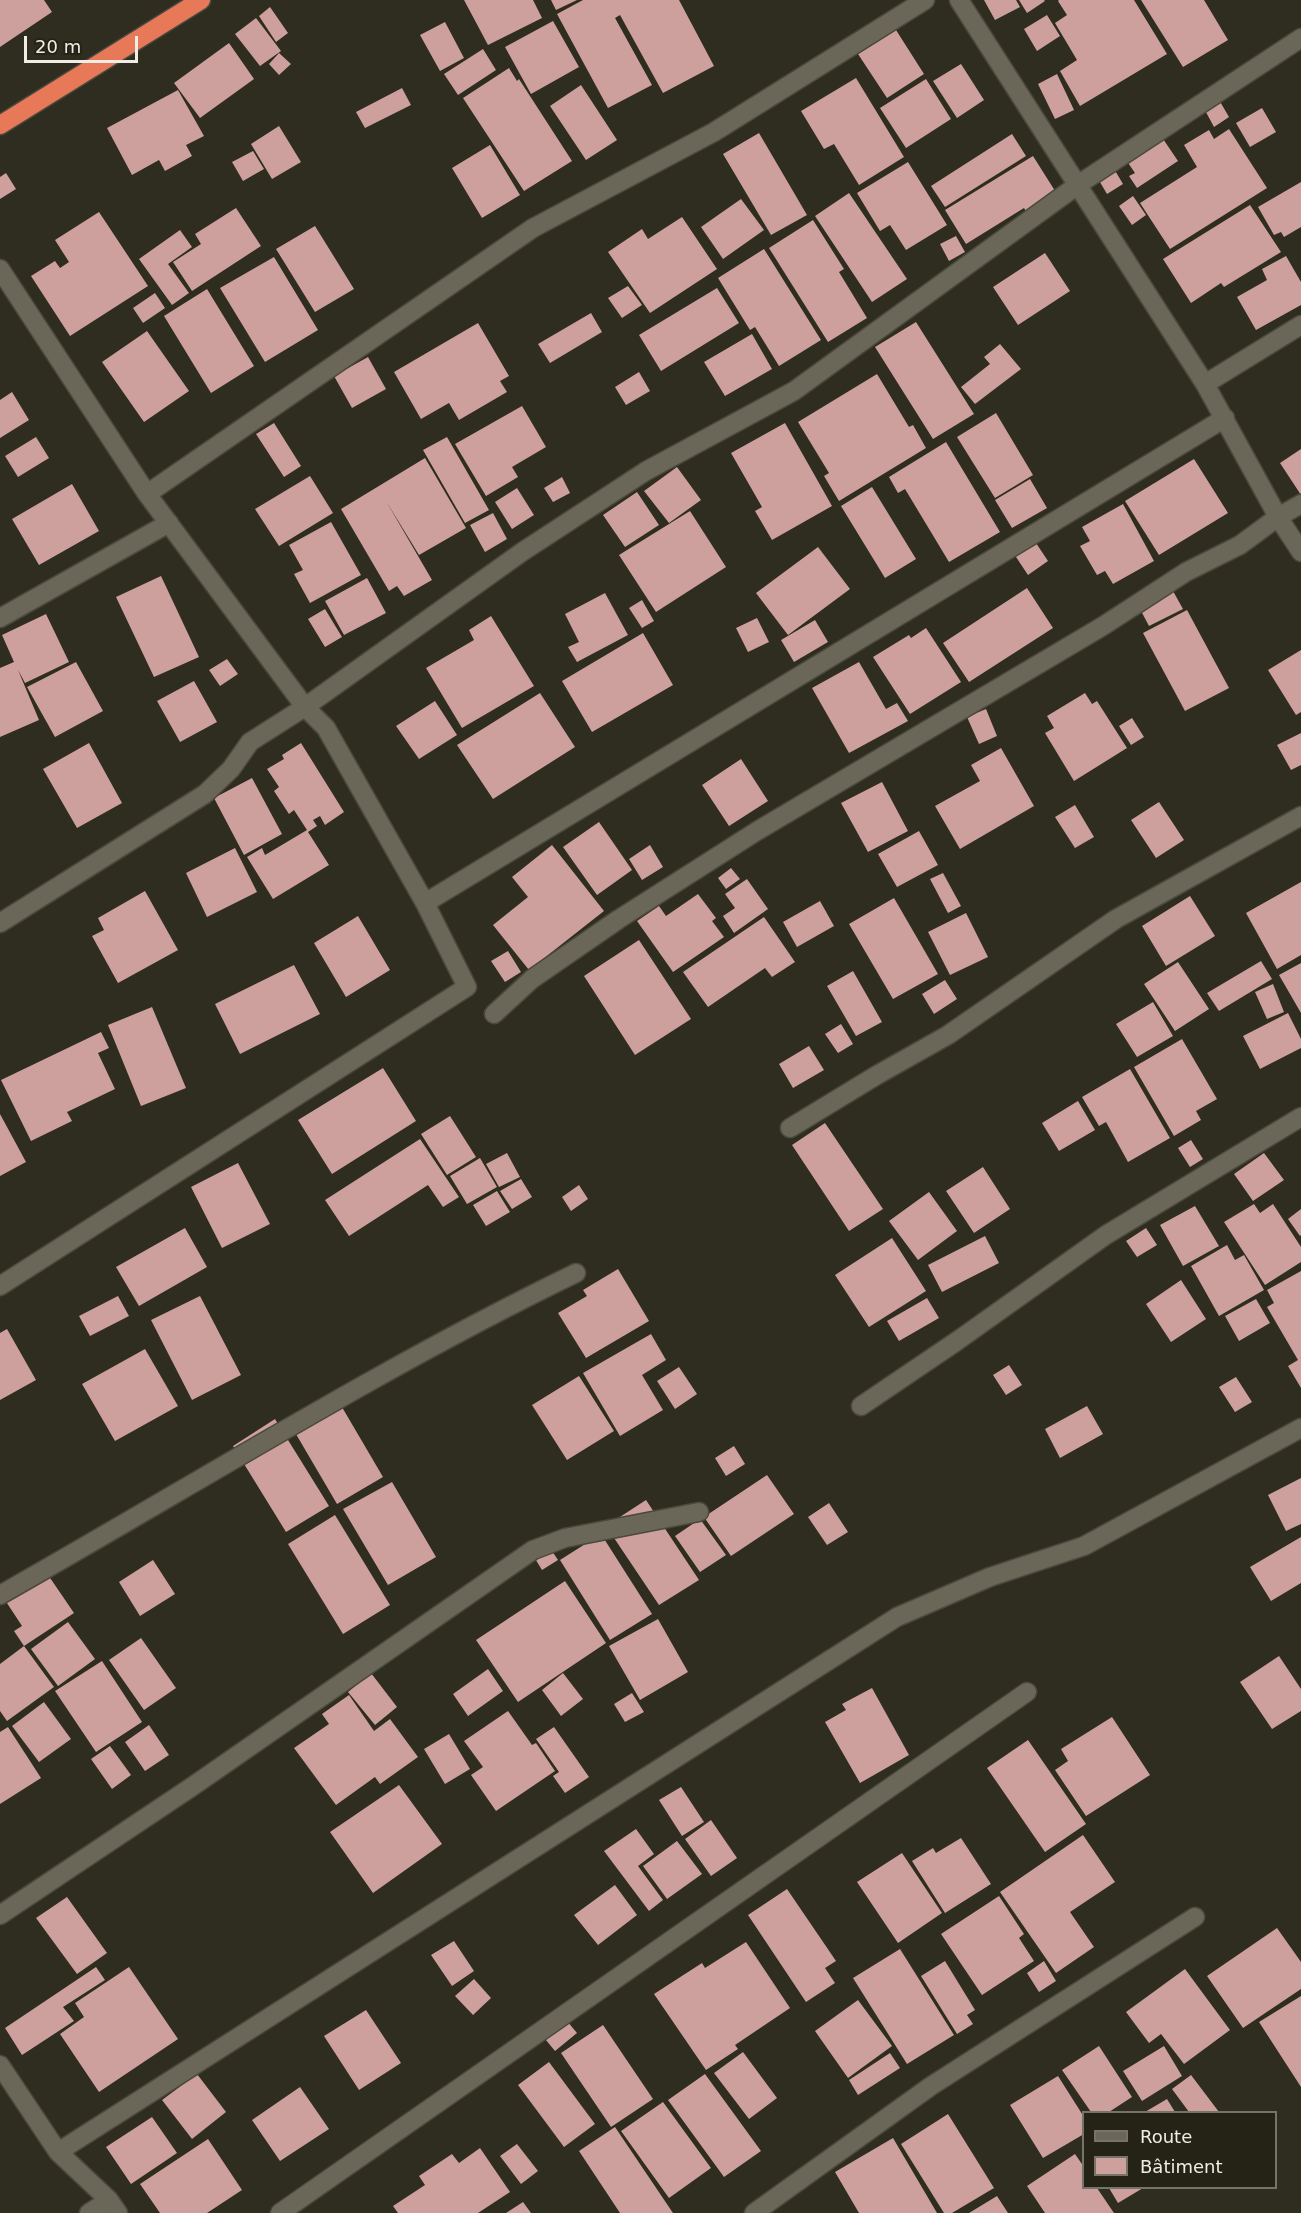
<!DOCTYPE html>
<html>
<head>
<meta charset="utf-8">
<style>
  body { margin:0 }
  #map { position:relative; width:1301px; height:2213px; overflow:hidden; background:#2f2c20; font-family:"DejaVu Sans",sans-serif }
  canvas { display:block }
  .legend { position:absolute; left:1082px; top:2111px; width:195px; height:78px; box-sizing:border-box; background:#252316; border:2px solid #767469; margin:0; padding:8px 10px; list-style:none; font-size:18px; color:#efede5 }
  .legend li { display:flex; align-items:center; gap:12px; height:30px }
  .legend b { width:30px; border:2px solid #767469 }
  .scale { position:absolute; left:24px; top:36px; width:114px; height:27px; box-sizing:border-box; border:3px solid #efede5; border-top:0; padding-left:8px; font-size:18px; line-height:21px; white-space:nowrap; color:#efede5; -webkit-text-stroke:4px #252316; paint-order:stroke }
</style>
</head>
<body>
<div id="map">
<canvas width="1301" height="2213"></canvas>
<ul class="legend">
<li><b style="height:8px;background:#6a6759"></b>Route</li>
<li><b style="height:16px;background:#cea09d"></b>Bâtiment</li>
</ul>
<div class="scale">20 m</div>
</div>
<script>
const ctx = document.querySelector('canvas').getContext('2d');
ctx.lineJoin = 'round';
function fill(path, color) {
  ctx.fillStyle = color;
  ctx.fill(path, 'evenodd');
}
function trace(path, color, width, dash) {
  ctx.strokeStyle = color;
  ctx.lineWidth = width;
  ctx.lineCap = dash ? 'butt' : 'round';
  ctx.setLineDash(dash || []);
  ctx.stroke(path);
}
const building = new Path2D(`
  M0,0h44l8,12 -52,35z
  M464,0h69l9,18 -54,27z
  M551,0h26l-21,10z
  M583,0h96l35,66 -51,27 -43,-78 -5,3 37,67 -44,23 -51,-94z
  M984,0h32l4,7 -25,13z
  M1019,0h25l1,1 -18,12z
  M1059,0h75l33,54 -87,52 -20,-35 17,-11 -22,-37 12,-8 -9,-14z
  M1141,0h63l24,40 -45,27z
  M270,7l18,26 -12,9 -17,-26z
  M1047,15l13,21 -23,15 -13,-22z
  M256,18l25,33 -21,15 -25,-32z
  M553,21l26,46 -48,27 -26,-47z
  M445,22l19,36 -24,13 -20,-36z
  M896,30l28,44 -37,24 -29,-44z
  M229,43l25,36 -54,39 -26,-35z
  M483,49l13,21 -38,25 -14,-21z
  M279,53l12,11 -12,11 -10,-11z
  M961,64l23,36 -27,18 -24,-37z
  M509,68l8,13 2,-2 53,82 -48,30 -61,-93z
  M1057,74l17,36 -19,9 -17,-35z
  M856,78l48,79 -45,28 -25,-41 -10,5 -23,-38z
  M926,79l25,40 -45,29 -26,-40z
  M581,85l36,55 -31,20 -36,-54z
  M402,88l9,17 -46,23 -9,-16z
  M178,90l26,46 -18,9 6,11 -27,15 -6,-11 -27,15 -25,-47z
  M1215,93l14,24 -15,10 -14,-26z
  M1262,108l14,24 -26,15 -14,-24z
  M279,126l22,36 -29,17 -21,-35z
  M1229,129l38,59 -97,61 -30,-46 57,-36 -13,-22 25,-15 5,9z
  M1157,130l21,31 -41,27 -8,-12 6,-3 -13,-19z
  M759,133l48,82 -36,20 -48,-81z
  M1012,134l14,22 -81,51 -14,-21z
  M490,145l30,50 -38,23 -30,-50z
  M253,151l11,18 -21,12 -11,-19z
  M1033,156l24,38 -30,19 -3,-5 -58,36 -21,-34z
  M1107,157l16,27 -16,10 -16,-27z
  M908,162l39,63 -41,25 -16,-25 -10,6 -23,-38z
  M6,173l10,16 -16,10v-22z
  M1301,182v45l-17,10 -3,-5 -7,3 -16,-28z
  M849,193l58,86 -35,23 -57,-86z
  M1133,196l13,19 -14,10 -13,-19z
  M741,199l23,31 -41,29 -22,-32z
  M1250,205l31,47 -57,35 -3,-4 -30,20 -28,-44z
  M236,208l25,38 -69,45 -19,-29 28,-18 -6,-10z
  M99,212l49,74 -78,50 -39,-60 24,-15 5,7 9,-6 -14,-22z
  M682,217l35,52 -67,44 -42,-61 34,-23 6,10z
  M813,220l31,49 -5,3 28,46 -39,24 -59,-94z
  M315,226l39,63 -39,23 -39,-63z
  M180,230l12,17 -24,17 21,29 -17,12 -33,-46z
  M956,236l9,16 -16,9 -9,-17z
  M764,249l57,91 -42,26 -24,-39 -5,3 -32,-52z
  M1045,253l25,38 -52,34 -25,-38z
  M1286,256l15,26v23l-45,25 -19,-33 30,-17 -5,-11z
  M274,257l44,73 -53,32 -45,-74z
  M628,286l14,19 -20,13 -14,-20z
  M717,288l22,35 -78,48 -22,-36z
  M207,289l47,77 -43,27 -47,-77z
  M155,293l10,15 -22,15 -10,-15z
  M591,313l11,19 -52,31 -12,-19z
  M916,322l58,92 -41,25 -58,-92z
  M478,323l31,53 -9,5 7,11 -48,28 -10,-17 -28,16 -27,-47z
  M147,331l42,60 -45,31 -42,-60z
  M752,334l20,35 -47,27 -21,-34z
  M1000,344l21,25 -46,35 -14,-17 29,-23 -6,-7z
  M368,357l18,32 -34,19 -18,-32z
  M639,372l11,19 -24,14 -11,-18z
  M877,374l32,53 4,-2 13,23 -87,53 -15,-25 5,-3 -31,-51z
  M12,392l17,28 -29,18v-38z
  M522,406l24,41 -34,20 6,10 -32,19 -31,-52z
  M996,413l37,62 -38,23 -38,-61z
  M274,423l27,43 -17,11 -28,-43z
  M785,423l47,83 -60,34 -17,-29 7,-4 -31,-54z
  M36,437l13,21 -31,19 -13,-21z
  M447,437l42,73 -24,13 -42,-73z
  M946,442l54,90 -51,30 -44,-73 -7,4 -9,-16z
  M1301,449v46l-21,-32z
  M425,458l41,70 -47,27 -33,-54 46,79 -28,16 -7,-10 -8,5 -48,-82z
  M1194,459l34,54 -69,42 -34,-54z
  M677,467l24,33 -32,23 -25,-32z
  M310,476l23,37 -54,33 -24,-37z
  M562,477l8,16 -17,9 -9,-14z
  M1030,479l17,29 -35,20 -17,-28z
  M72,484l27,47 -60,34 -27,-46z
  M872,487l44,72 -31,19 -44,-72z
  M517,488l17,27 -22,14 -17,-27z
  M637,492l22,33 -34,22 -22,-32z
  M1123,504l31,57 -41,23 -8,-13 -8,4 -17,-29 10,-5 -8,-14z
  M690,511l36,56 -70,45 -37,-57z
  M493,513l14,26 -22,13 -15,-27z
  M331,522l30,53 -51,28 -16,-29 9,-4 -14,-25z
  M1034,540l14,21 -20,14 -14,-21z
  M818,547l32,42 -62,46 -32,-42z
  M161,576l38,81 -45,20 -38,-80z
  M367,578l19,35 -42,22 -19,-34z
  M1027,588l26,40 -84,54 -26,-39z
  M1173,591l10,18 -34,17 -9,-17z
  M605,593l23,42 -51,27 -9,-15 11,-5 -14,-28z
  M642,600l12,21 -12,7 -13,-20z
  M325,609l17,28 -17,10 -17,-28z
  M1187,610l42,78 -44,23 -42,-78z
  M46,614l23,48 -44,21 -7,-13 21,50 -39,17v-69l14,-6 -12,-27z
  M491,616l43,70 -72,42 -36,-60 48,-28 -5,-10z
  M757,618l12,24 -21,10 -12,-24z
  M815,620l13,22 -34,20 -13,-22z
  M926,628l35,54 -51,32 -37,-57 36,-22 2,3z
  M643,633l30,52 -81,47 -30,-51z
  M1301,650v62l-5,3 -28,-45z
  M227,659l11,15 -18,12 -11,-16z
  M76,662l27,49 -48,26 -28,-50z
  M859,662l27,47 11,-6 11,18 -59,32 -37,-65z
  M194,681l23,41 -37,20 -23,-41z
  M540,693l35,54 -82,52 -36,-54z
  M1085,693l7,11 5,-3 30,47 -53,33 -29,-48 9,-5 -7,-12z
  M435,701l22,34 -38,24 -23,-33z
  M986,709l11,27 -18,8 -12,-27z
  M1132,718l12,19 -13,8 -12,-19z
  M1301,733v32l-10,5 -14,-25z
  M89,743l33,60 -45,25 -34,-59z
  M301,743l43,69 -19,13 -5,-9 -7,4 4,6 -9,6 21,33 -56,34 -26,-42 15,-9 3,7 42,-25 -13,-20 -5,4 -15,-23 5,-4 -12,-18 17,-10 -2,-4z
  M1001,748l33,58 -74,43 -25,-43 45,-25 -9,-16z
  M741,759l27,42 -39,25 -27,-41z
  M252,778l30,56 -38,21 -30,-57z
  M882,782l26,49 -40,21 -27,-49z
  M1159,802l25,38 -28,18 -25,-38z
  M1075,805l19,32 -19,11 -20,-31z
  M599,822l33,48 -35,25 -34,-48z
  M919,831l19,34 -41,22 -19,-33z
  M552,845l52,66 -75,59 -36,-45 35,-28 -16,-20z
  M650,845l13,22 -21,13 -13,-21z
  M235,848l22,44 -50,25 -21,-44z
  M731,868l9,11 -14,10 -8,-11z
  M943,873l18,33 -13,7 -18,-34z
  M747,879l21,30 -34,24 -11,-17 12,-8 -10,-14z
  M1301,882v73l-24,14 -31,-56z
  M145,891l33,59 -60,33 -26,-47 12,-6 -6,-12z
  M698,894l18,24 -4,3 12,16 -51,35 -36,-51 22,-15 7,10z
  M1190,896l25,40 -49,30 -24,-40z
  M894,898l44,76 -45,25 -44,-75z
  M820,901l14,25 -37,21 -14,-25z
  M966,913l22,44 -38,18 -22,-43z
  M358,916l32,54 -44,27 -32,-54z
  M764,917l31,45 -23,15 -7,-9 -57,39 -25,-35z
  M639,940l52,79 -56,36 -51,-79z
  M508,951l13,21 -16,10 -14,-21z
  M1261,961l11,18 -53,32 -12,-18z
  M1178,962l31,47 -34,22 -31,-47z
  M1301,963v50l-22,-38z
  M294,965l26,49 -80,40 -25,-50z
  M853,971l29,51 -26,14 -29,-50z
  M945,980l12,19 -23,15 -12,-20z
  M1273,984l11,28 -17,7 -12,-27z
  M1153,1002l20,34 -36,21 -21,-33z
  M152,1007l34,81 -45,18 -33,-81z
  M1288,1013l13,26v9l-41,21 -17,-33z
  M841,1024l12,20 -15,9 -13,-19z
  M101,1032l8,16 -11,5 17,36 -48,23 5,9 -41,20 -30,-61z
  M1182,1039l35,60 -21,12 5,9 -27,16 -40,-69z
  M809,1046l15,24 -31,18 -14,-24z
  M383,1068l33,53 -84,53 -34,-54z
  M1130,1069l40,69 -42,24 -22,-40 -7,4 -17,-29z
  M1078,1101l17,29 -36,21 -17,-28z
  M0,1114l26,48 -26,14z
  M450,1116l26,41 -29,18 -26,-41z
  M825,1123l58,86 -34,22 -57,-86z
  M420,1139l39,58 -16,10 -15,-22 -79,51 -24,-36z
  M1191,1140l12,19 -13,8 -12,-19z
  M507,1153l13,24 -21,10 -13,-23z
  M1264,1153l20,27 -31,21 -19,-27z
  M480,1158l17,29 -30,17 -17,-28z
  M238,1163l32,61 -48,24 -31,-61z
  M983,1167l27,42 -36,24 -28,-42z
  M521,1179l11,18 -20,12 -12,-18z
  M579,1185l9,14 -17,12 -9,-14z
  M497,1191l13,21 -24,14 -13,-21z
  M929,1192l28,39 -39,29 -29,-39z
  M1254,1204l6,9 13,-9 28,43v15l-36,23 -41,-63z
  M1195,1206l24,40 -36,20 -23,-41z
  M1301,1209v26l-1,1 -12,-17z
  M185,1228l22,39 -68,39 -23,-39z
  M1146,1228l11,17 -20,12 -11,-16z
  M985,1236l14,27 -57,29 -14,-27z
  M892,1238l34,53 -57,36 -34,-52z
  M1227,1245l8,15 9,-5 20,35 -45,26 -28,-50z
  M618,1269l31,52 -63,37 -28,-45 29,-17 -4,-6z
  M1301,1271v117l-13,-22 10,-6 -31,-53 7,-4 -7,-13z
  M1181,1280l25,39 -35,23 -25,-38z
  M118,1296l11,20 -39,20 -11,-20z
  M200,1296l41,79 -49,25 -41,-80z
  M927,1298l12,20 -40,23 -12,-20z
  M1256,1299l14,24 -31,18 -14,-25z
  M7,1329l29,51 -36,20v-67z
  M651,1334l15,26 -24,15 21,35 -43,26 -37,-63z
  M145,1349l33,57 -63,35 -33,-57z
  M1009,1365l13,20 -16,10 -13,-20z
  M679,1367l18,27 -22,15 -18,-28z
  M579,1376l35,55 -47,29 -35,-55z
  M1236,1377l16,25 -17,10 -16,-25z
  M339,1402l44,75 -46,27 -44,-75z
  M1087,1406l16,28 -43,24 -15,-29z
  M275,1419l54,87 -43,26 -53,-86z
  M734,1446l11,18 -19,12 -11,-18z
  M767,1475l27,39 -63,42 -27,-39z
  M1301,1478v46l-15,7 -18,-36z
  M392,1482l44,75 -48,28 -45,-76z
  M646,1500l53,80 -40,25 -53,-79z
  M829,1503l19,29 -21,13 -19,-28z
  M335,1515l55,90 -47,29 -55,-90z
  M700,1519l26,36 -26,17 -25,-36z
  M601,1534l51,80 -42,26 -50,-80z
  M1301,1537v46l-30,18 -21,-34z
  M546,1542l12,18 -16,10 -11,-18z
  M153,1560l22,34 -35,22 -21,-34z
  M44,1569l30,44 -50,33 -10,-15 8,-5 -19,-29z
  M565,1581l41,62 -88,59 -42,-62z
  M658,1619l30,53 -48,28 -31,-54z
  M68,1622l27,37 -37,27 -27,-37z
  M141,1638l35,50 -32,22 -35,-50z
  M24,1646l30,41 -47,34 -7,-10v-47z
  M1279,1656l22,33v22l-29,18 -32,-47z
  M102,1661l40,61 -46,30 -41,-61z
  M488,1669l15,22 -35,25 -15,-22z
  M371,1673l26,34 -22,18 -27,-33z
  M563,1673l20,26 -22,17 -19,-26z
  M872,1688l37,67 -49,28 -35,-61 21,-12 -4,-6z
  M632,1693l12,19 -19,10 -11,-18z
  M349,1695l25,36 16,-12 28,38 -38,27 -5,-7 -39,28 -42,-57 35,-24 -7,-10z
  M44,1702l27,37 -32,23 -27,-36z
  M508,1711l24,34 4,-2 19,28 -59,40 -25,-36 12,-8 -19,-26z
  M1112,1717l38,58 -64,41 -31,-46 13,-9 -7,-12z
  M149,1725l20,30 -24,16 -20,-29z
  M8,1727l33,51 -41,26v-72z
  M554,1727l35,50 -24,16 -12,-17 6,-4 -23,-33z
  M449,1734l21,35 -25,15 -21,-35z
  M1028,1740l58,84 -41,28 -58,-84z
  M110,1746l21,29 -19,14 -21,-30z
  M399,1785l43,59 -69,49 -43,-61z
  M681,1787l23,35 -22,14 -23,-36z
  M711,1820l26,38 -26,18 -26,-37z
  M636,1829l18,25 -16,12 25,34 -14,11 -45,-60z
  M1083,1835l32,47 -45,30 24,35 -38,26 -56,-81z
  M961,1838l30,46 -46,29 -33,-52 21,-13 3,5z
  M677,1841l25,33 -35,25 -24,-33z
  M902,1853l40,60 -44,30 -41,-61z
  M615,1885l22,30 -39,30 -24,-30z
  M787,1889l49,72 -11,7 10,15 -29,19 -58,-87z
  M999,1896l25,38 -5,4 15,23 -52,34 -41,-61z
  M67,1897l40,56 -30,21 -41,-56z
  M1277,1928l24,34v27l-58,39 -36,-52z
  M454,1941l20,30 -22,15 -21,-31z
  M746,1942l44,66 -55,37 3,4 -32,21 -52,-76 48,-31 3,5z
  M900,1949l54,86 -47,29 -54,-86z
  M945,1961l30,49 -8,5 6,9 -16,10 -36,-58z
  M1044,1961l12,20 -17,11 -12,-19z
  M96,1967l9,13 -42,27 11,14 -52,34 -17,-27z
  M129,1967l49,72 -79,53 -39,-58 24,-17 -9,-14z
  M1185,1969l45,61 -46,34 -23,-30 -12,9 -23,-31z
  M474,1979l17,19 -18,17 -18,-19z
  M1301,1996v91l-42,-65z
  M858,2000l34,46 -44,32 -33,-47z
  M366,2010l35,53 -42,27 -35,-54z
  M562,2015l15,18 -22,18 -14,-17z
  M603,2025l50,74 -42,28 -50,-74z
  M1099,2046l33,51 -23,15h-18l-29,-42z
  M1164,2046l18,30 -40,25 -19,-30z
  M743,2052l34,46 -28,21 -35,-46z
  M890,2053l10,15 -42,27 -9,-15z
  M549,2062l46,62 -31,23 -46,-62z
  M197,2074l29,38 -34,27 -30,-39z
  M705,2074l56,77 -37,26 -56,-77z
  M1191,2075l28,37h-30l-17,-23z
  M1058,2076l26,41v17l-41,24 -33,-53z
  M300,2087l29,42 -49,32 -28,-41z
  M1167,2099l8,13h-30z
  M663,2102l48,66 -42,30 -48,-67z
  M948,2114l46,74 -42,25h-8l-43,-69z
  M152,2117l25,36 -46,31 -25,-37z
  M615,2127l58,86h-53l-41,-62z
  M893,2138l44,75h-78l-24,-41z
  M208,2139l34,51 -35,23h-47l-20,-29z
  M517,2144l21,27 -17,13 -21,-28z
  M480,2148l30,44 -32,21h-80l-5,-7 32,-21 -6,-9 33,-22 7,9z
  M1075,2154l9,13v21h13l17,25h-69l-18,-27z
  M1109,2188h34l-25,15z
  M997,2196l11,17h-39z
  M523,2202l8,11h-25z`);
const lane = new Path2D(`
  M754,2213l177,-127 264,-169`);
const street = new Path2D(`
  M959,0l246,384 73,133 23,35
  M0,269l147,225 158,213 21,21 99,175 42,84 -467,299
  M1205,384l96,-59
  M147,494l386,-266 181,-96 211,-132
  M0,618l169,-95
  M425,903l800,-485
  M0,923l205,-129 26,-25 19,-27 55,-35 217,-155 124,-81 148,-80 285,-207 222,-146
  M494,1014l38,-35 87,-60 138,-88 346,-205 83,-54 54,-27 38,-28 23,-13
  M790,1128l87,-53 71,-40 168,-116 185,-103
  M861,1406l96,-65 149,-106 195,-118
  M0,1595c191,-108 378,-226 576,-322
  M0,1915l193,-129 340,-236 32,-12 134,-26
  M0,2065l58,87 51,48 9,13
  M58,2152l839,-535 93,-40 94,-31 217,-118
  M89,2213l20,-13
  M280,2213l747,-521`);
const highway = new Path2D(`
  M0,125l201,-125`);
fill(building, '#cea09d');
trace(lane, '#4b493e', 21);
trace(street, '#4b493e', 21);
trace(highway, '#4b493e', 21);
trace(lane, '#6a6759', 18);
trace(street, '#6a6759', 18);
trace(highway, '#e87958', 18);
</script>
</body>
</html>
